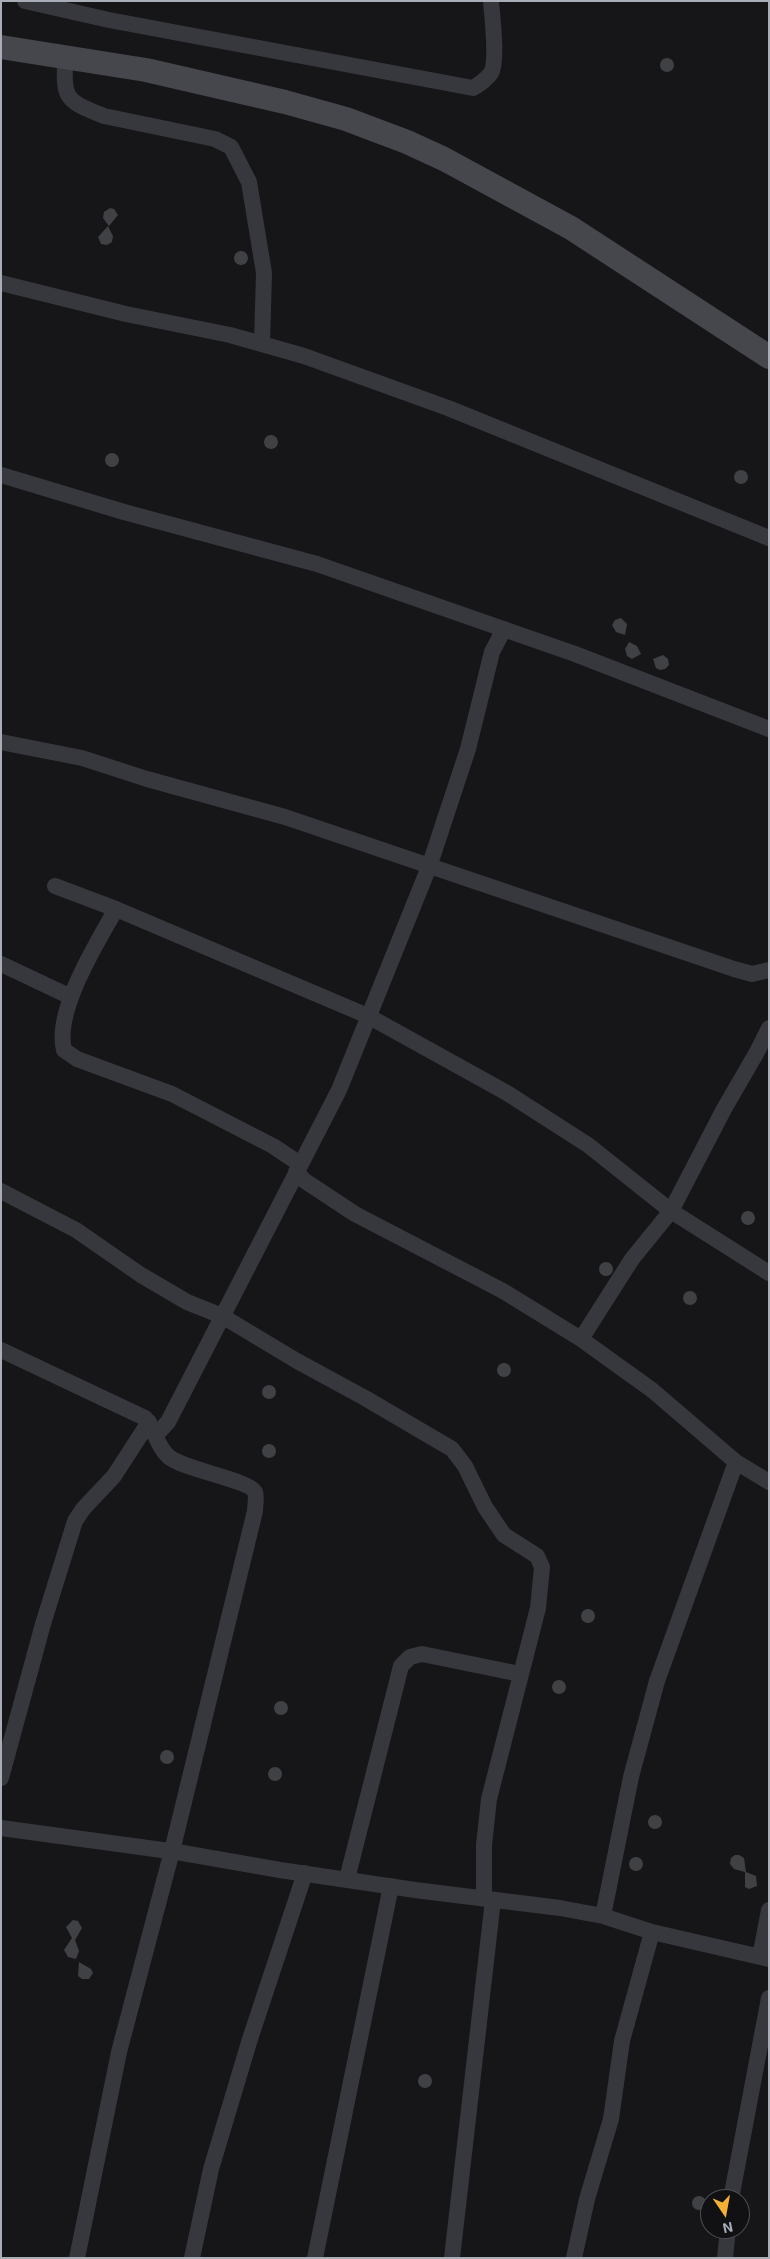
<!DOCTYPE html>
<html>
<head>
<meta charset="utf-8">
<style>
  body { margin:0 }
  #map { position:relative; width:770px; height:2259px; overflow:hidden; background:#161618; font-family:"Exo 2",sans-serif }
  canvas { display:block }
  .frame { position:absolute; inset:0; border:2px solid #a8adb8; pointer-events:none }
  .north { position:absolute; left:700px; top:2189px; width:50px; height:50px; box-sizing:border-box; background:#111113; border:1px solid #4d4f55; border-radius:50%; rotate:168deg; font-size:14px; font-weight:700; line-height:20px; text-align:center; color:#a8adb8 }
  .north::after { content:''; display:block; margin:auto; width:18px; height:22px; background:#f2b134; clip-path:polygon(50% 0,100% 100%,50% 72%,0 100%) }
</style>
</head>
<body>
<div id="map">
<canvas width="770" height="2259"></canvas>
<div class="frame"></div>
<div class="north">N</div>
</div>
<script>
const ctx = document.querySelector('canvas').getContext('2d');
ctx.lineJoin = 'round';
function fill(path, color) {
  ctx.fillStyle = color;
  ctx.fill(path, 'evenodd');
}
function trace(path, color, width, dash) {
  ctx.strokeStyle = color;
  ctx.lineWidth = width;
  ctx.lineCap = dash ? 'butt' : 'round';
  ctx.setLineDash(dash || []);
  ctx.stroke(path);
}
const building = new Path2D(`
  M660 65a7 7 0 1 1 14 0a7 7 0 1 1-14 0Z
  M110,208l4,1 4,6 -9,11 -6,-8 1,-6z
  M108,226l5,10 -1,6 -5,3 -6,-1 -3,-7z
  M234 258a7 7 0 1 1 14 0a7 7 0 1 1-14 0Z
  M264 442a7 7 0 1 1 14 0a7 7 0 1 1-14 0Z
  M105 460a7 7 0 1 1 14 0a7 7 0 1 1-14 0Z
  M734 477a7 7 0 1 1 14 0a7 7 0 1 1-14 0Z
  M621,618l6,6 -2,11 -9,-3 -4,-7 3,-5z
  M629,642l8,4 4,8 -9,5 -5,-3 -2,-7z
  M663,655l5,4 1,6 -4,4 -5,1 -4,-2 -3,-9z
  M741 1218a7 7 0 1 1 14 0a7 7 0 1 1-14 0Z
  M599 1269a7 7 0 1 1 14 0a7 7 0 1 1-14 0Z
  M683 1298a7 7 0 1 1 14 0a7 7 0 1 1-14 0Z
  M497 1370a7 7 0 1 1 14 0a7 7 0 1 1-14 0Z
  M262 1392a7 7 0 1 1 14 0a7 7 0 1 1-14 0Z
  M262 1451a7 7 0 1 1 14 0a7 7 0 1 1-14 0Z
  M581 1616a7 7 0 1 1 14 0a7 7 0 1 1-14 0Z
  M552 1687a7 7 0 1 1 14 0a7 7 0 1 1-14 0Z
  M274 1708a7 7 0 1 1 14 0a7 7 0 1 1-14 0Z
  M160 1757a7 7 0 1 1 14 0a7 7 0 1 1-14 0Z
  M268 1774a7 7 0 1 1 14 0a7 7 0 1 1-14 0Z
  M648 1822a7 7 0 1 1 14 0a7 7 0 1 1-14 0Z
  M735,1855h4l5,3 2,14 10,4 1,10 -8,3 -4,-2v-15l-11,-3 -4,-5 1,-6z
  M629 1864a7 7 0 1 1 14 0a7 7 0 1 1-14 0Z
  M73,1920l5,1 4,7 -7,12 4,11 -3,8 -8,-2 -4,-7 8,-12 -6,-11z
  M79,1962l12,7 2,4 -4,6h-7l-4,-3z
  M418 2081a7 7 0 1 1 14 0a7 7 0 1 1-14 0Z
  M692 2203a7 7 0 1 1 14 0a7 7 0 1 1-14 0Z`);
const street = new Path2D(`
  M25,1l84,19 364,68c7,-4 13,-8 18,-15 7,-12 1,-57 0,-72
  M65,57c-1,41 -2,43 39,59l111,23 16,8 18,35 15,91 -2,71
  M1,283l125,31 104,21 74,21 144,52 321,130
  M1,475l123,37 193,52 258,90 194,75
  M1,742l81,16 65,21 138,38 449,152 18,5 17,-4
  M55,886l61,23 252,107 139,77 81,52 83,66 98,62
  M116,909c-19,34 -62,102 -52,141l13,9 95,35 101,52 27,18
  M1,964l70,33
  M296,1172l9,9 50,33 148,77 78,48 71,51 84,72 33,20
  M1,1191l75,39 65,45 46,27 35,14 75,45 68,37 87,51 13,17 20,41 19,28 33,21 5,11 -4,41 -49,191 -5,46v53
  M581,1339l51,-80 39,-48 53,-102 33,-57 12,-24
  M1,1350l144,68c10,11 12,29 24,39 16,13 80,23 86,35 2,5 0,14 0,19l-83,340 -53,201 -42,206
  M156,1435l12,-13 171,-332 90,-223 39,-118 24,-97 12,-23
  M1,1778l42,-154 32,-103 8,-12 31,-33 35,-54
  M1,1828l176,24 103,18 135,20 145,18 43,8 49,16 117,27
  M347,1879l54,-213 9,-9 12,-3 98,20
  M603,1916l28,-139 26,-96 79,-219
  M760,1957l9,-47
  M731,2199l38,-201
  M192,2258l19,-89 39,-130 55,-166
  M315,2258l76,-372
  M452,2258l41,-358
  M574,2258l13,-59 24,-80 11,-78 30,-109
  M725,2258l3,-29`);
const secondary = new Path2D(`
  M1,47l145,23 139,32 61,17 61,23 37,17 127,69 198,129`);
fill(building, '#404145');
trace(street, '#37383d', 16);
trace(secondary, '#45474d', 24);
</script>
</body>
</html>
